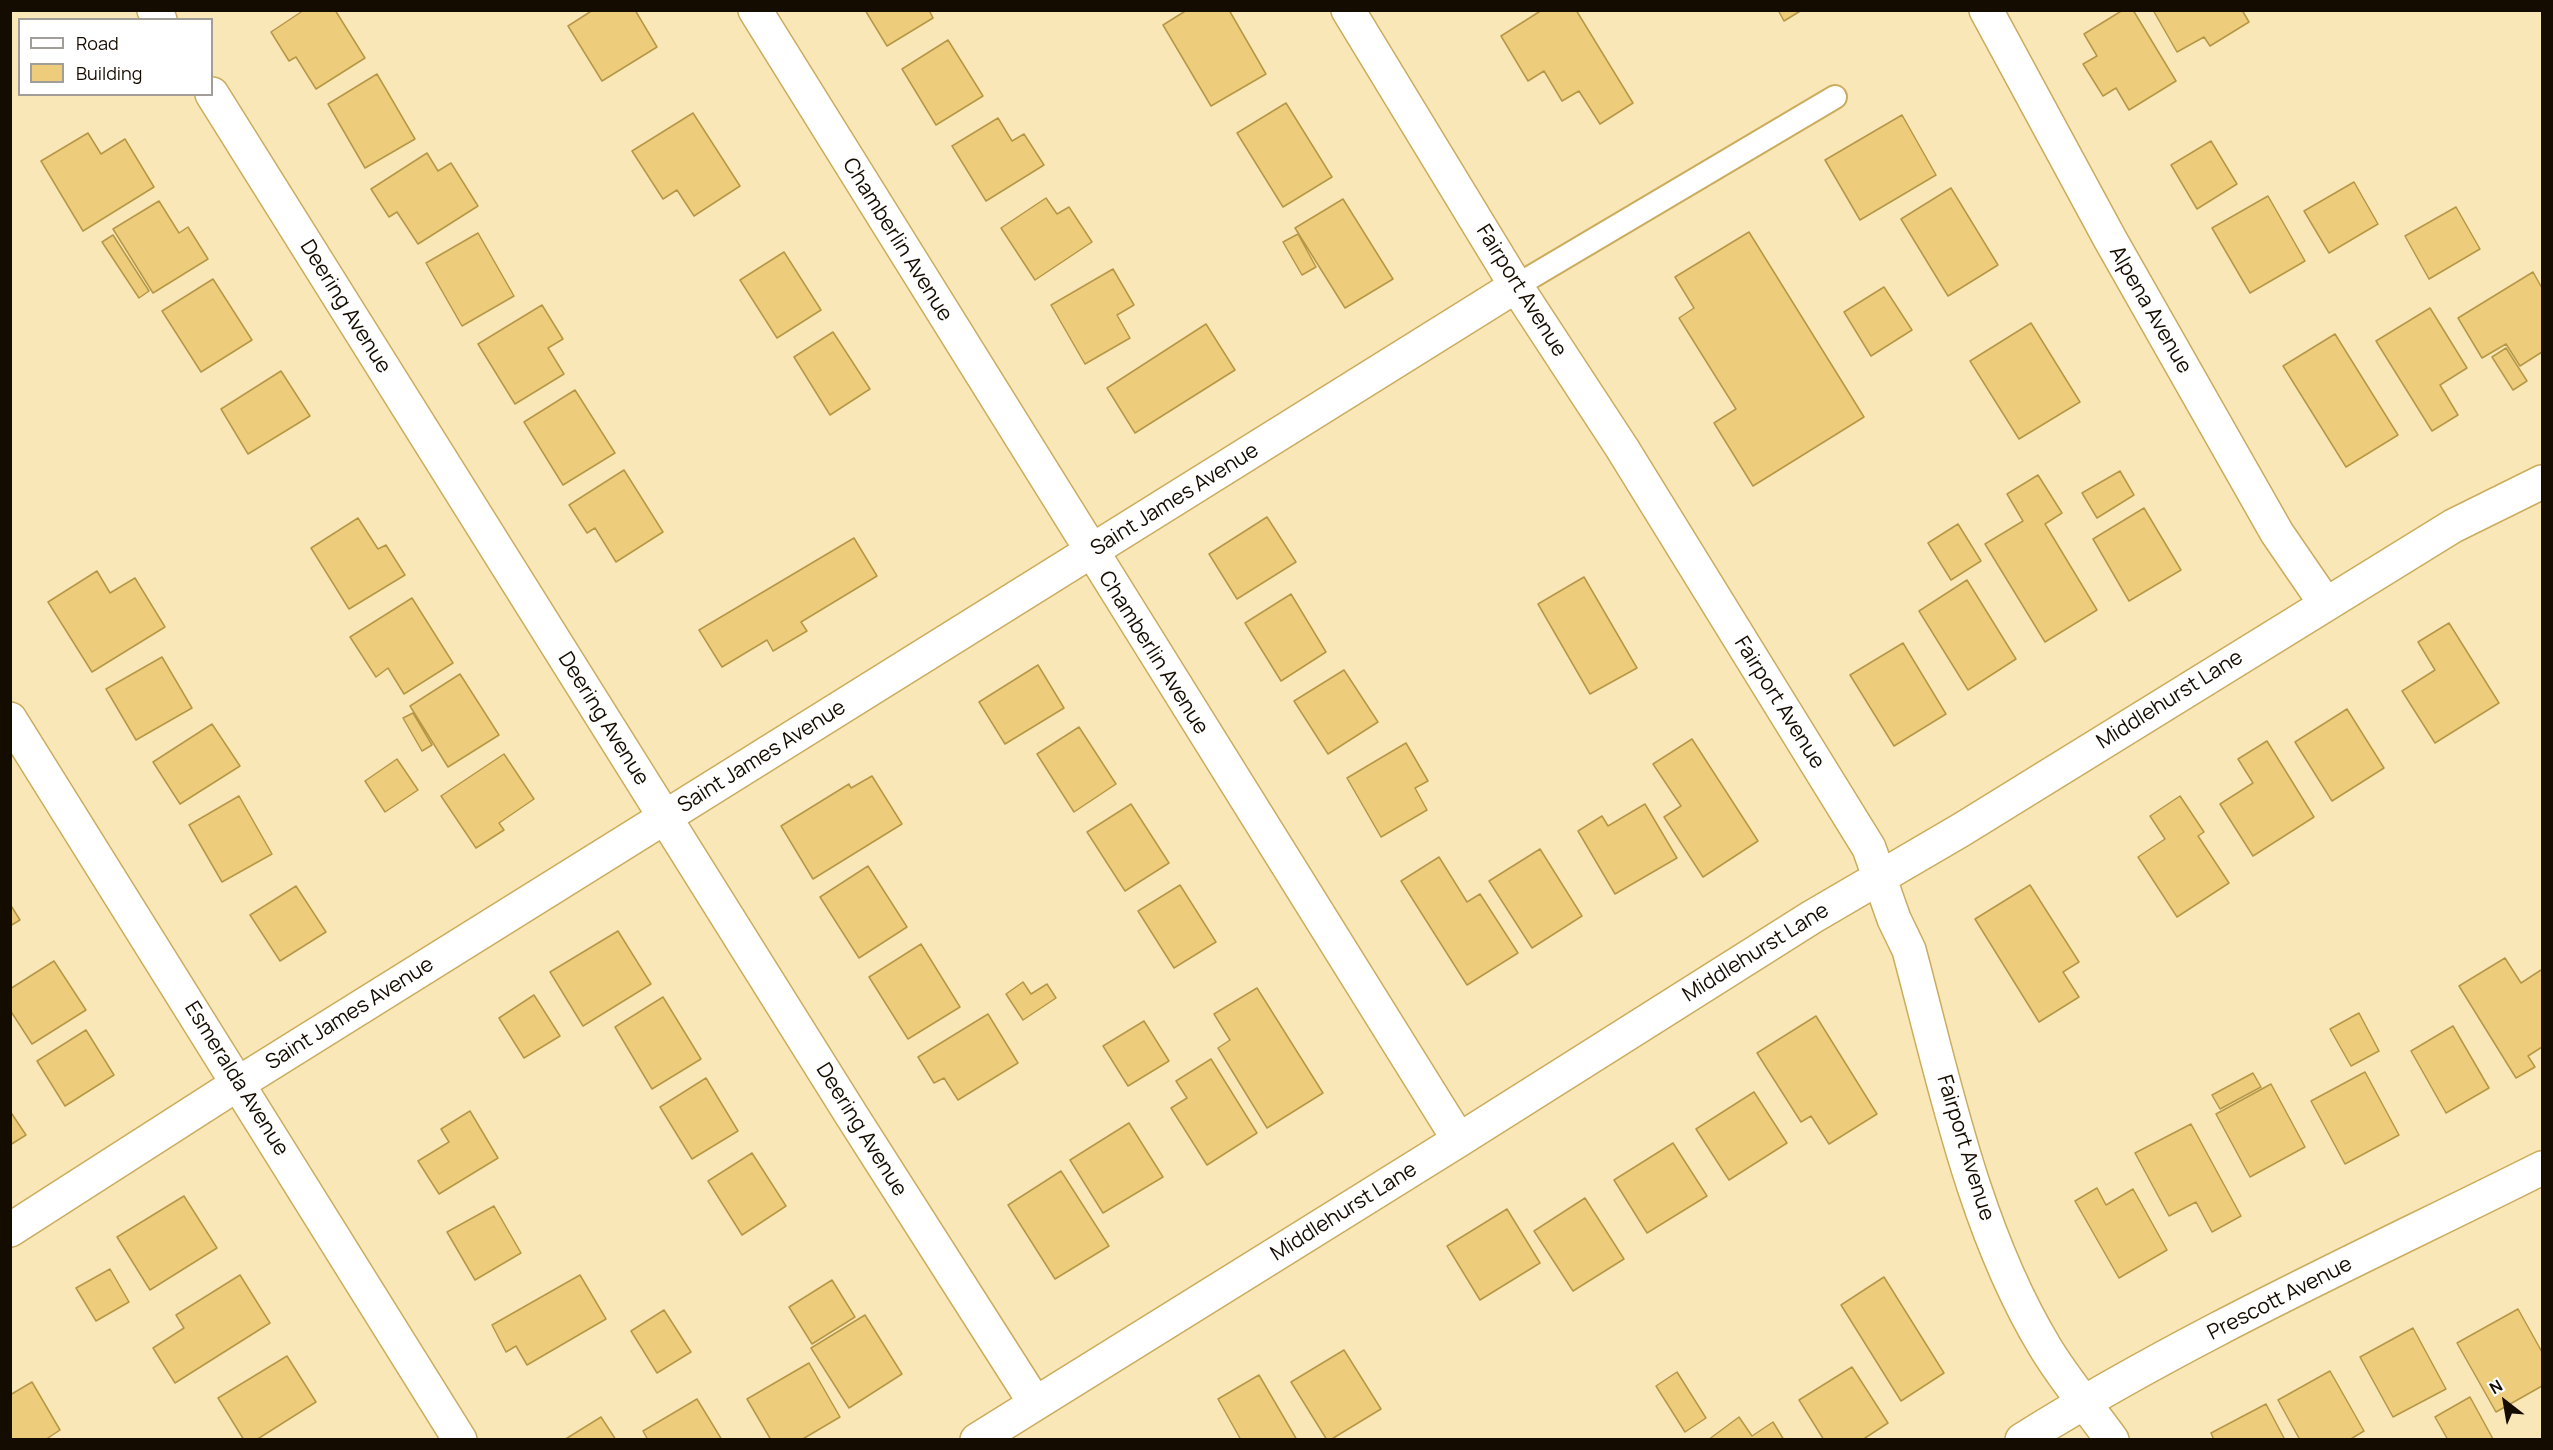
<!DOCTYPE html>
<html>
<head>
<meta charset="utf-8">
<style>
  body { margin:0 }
  #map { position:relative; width:2553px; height:1450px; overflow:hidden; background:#f9e7b8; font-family:Manrope,sans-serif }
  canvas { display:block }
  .frame { position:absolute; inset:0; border:12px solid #150c00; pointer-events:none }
  .legend { position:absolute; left:18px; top:18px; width:195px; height:78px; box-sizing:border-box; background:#fff; border:2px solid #a19e99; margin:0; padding:8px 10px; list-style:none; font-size:18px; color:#150c00 }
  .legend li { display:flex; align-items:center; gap:12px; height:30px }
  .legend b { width:30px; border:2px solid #a19e99 }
  .north { position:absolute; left:2475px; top:1372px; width:60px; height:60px; -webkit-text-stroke:4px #fff; paint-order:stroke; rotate:329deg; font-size:16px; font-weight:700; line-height:24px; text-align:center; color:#150c00 }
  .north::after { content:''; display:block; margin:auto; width:21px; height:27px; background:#150c00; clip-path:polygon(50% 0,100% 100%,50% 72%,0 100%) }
</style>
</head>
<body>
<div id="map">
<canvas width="2553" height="1450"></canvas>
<div class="frame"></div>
<ul class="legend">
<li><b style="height:8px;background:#fff"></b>Road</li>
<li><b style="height:16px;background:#edcd7c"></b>Building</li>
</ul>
<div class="north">N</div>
</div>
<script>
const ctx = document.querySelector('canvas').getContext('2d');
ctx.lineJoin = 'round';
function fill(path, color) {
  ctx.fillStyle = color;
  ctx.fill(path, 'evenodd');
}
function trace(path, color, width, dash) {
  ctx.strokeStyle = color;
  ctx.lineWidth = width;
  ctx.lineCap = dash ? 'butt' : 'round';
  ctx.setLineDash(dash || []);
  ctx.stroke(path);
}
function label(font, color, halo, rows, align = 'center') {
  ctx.font = font + ' Manrope,sans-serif';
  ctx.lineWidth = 4.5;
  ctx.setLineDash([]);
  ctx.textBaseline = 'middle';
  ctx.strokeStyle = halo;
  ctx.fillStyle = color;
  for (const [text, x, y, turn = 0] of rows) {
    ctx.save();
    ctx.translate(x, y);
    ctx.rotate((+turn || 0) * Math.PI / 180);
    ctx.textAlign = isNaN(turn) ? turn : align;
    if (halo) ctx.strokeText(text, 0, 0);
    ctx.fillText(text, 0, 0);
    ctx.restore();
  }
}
const building = new Path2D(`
  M304,10h31l30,48 -49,31 -20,-32 -7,4 -18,-29z
  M593,10h42l22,37 -55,34 -34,-55z
  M865,10h64l4,8 -46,28z
  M1187,10h42l37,64 -55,32 -48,-81z
  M1542,10h34l57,93 -33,21 -21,-33 -17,10 -18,-30 -16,10 -27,-45z
  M1778,10h24l-18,11z
  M2123,10h10l43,71 -47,29 -13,-22 -13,8 -20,-32 14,-8 -13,-22z
  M2153,10h89l7,12 -39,24 -6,-9 -27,15z
  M948,40l35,56 -47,29 -34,-56z
  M377,74l38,65 -50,29 -37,-64z
  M1286,103l46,74 -49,30 -46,-74z
  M693,113l47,73 -46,30 -17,-26 -14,9 -31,-48z
  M1902,115l34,60 -76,45 -35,-60z
  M998,118l14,23 12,-7 20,31 -58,36 -34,-55z
  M88,133l13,21 24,-15 29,48 -71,44 -42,-70z
  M2211,141l26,43 -40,25 -26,-44z
  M427,153l11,18 13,-8 27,43 -60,38 -21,-32 -8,5 -18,-28z
  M2354,182l24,42 -49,29 -25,-42z
  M1951,188l47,77 -50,31 -47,-77z
  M2268,196l37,65 -55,32 -38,-65z
  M1046,198l11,16 12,-7 23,35 -57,38 -34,-52z
  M1343,199l50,80 -48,29 -50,-80z
  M159,201l20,32 9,-6 20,32 -55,34 -40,-64z
  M2456,207l24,42 -51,30 -24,-43z
  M1749,232l115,185 -111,69 -39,-63 22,-14 -57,-91 15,-10 -19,-31z
  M478,233l36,63 -52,30 -36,-63z
  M1298,234l18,33 -14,8 -19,-33z
  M113,235l36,56 -10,7 -37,-56z
  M784,252l37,58 -44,28 -37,-58z
  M1113,269l21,36 -17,10 13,23 -45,26 -34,-59z
  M2533,272l9,16v64l-22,14 -14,-22 -24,14 -24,-40z
  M213,279l39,61 -51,32 -39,-61z
  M1884,287l28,43 -41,26 -27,-44z
  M542,305l21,34 -15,9 16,26 -49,30 -37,-60z
  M2430,308l37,60 -27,17 18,30 -26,16 -56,-90z
  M2031,323l49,79 -61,37 -49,-78z
  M1206,324l29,46 -100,63 -28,-45z
  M833,332l37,57 -40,26 -36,-58z
  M2335,334l63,101 -52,32 -63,-101z
  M2506,348l21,33 -14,9 -21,-33z
  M281,371l29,45 -62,38 -27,-45z
  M575,390l40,63 -52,32 -39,-63z
  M624,470l39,62 -47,30 -21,-34 -8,5 -18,-28z
  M2120,471l14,24 -37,23 -15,-25z
  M2038,475l24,38 -17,11 52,86 -52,32 -60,-98 38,-23 -16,-27z
  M2144,508l37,62 -52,31 -36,-62z
  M1267,517l29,45 -59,37 -28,-45z
  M358,518l20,31 8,-4 19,30 -56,34 -38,-61z
  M1958,524l23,37 -30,19 -23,-37z
  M854,538l23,38 -76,46 6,9 -34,20 -6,-11 -45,27 -23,-37z
  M97,571l13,22 25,-15 30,49 -73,45 -44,-70z
  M1584,577l53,91 -47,26 -52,-90z
  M1967,580l49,79 -48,31 -49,-79z
  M1291,594l35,58 -45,29 -36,-58z
  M412,598l41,65 -49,31 -16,-26 -12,9 -26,-40z
  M2449,623l50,80 -64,40 -33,-52 33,-21 -17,-28z
  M1903,643l43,71 -52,32 -44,-71z
  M162,657l30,51 -56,32 -30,-51z
  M1038,665l26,43 -59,36 -26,-42z
  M1344,670l34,52 -50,32 -34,-53z
  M460,674l39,61 -51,32 -38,-61z
  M2347,709l37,59 -52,33 -37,-59z
  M413,713l19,32 -10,6 -19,-33z
  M212,724l28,42 -60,38 -27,-42z
  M1079,727l37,57 -42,28 -37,-58z
  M1692,739l66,102 -55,36 -39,-60 17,-11 -28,-42z
  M2267,741l47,76 -61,39 -33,-52 33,-21 -15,-24z
  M1406,743l22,38 -13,7 12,22 -46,27 -34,-59z
  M504,754l30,45 -35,24 5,7 -28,18 -35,-52z
  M397,759l21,31 -33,22 -20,-31z
  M872,776l30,48 -89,55 -32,-53 68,-42 2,4z
  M239,796l33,58 -50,28 -33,-57z
  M2180,796l24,36 -6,4 31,47 -52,34 -39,-60 27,-18 -15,-23z
  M1131,804l38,59 -44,28 -38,-59z
  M1645,804l32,54 -62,36 -37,-63 24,-15 6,10z
  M1540,849l42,67 -50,32 -43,-67z
  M1439,857l28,45 13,-8 38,59 -51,32 -66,-104z
  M868,866l39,61 -48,31 -39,-61z
  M1180,885l36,57 -42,26 -36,-57z
  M2030,885l49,77 -16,10 16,25 -40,25 -64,-103z
  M296,886l30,46 -46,29 -30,-46z
  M10,904l10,16 -10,6z
  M618,931l33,53 -68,42 -33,-54z
  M921,944l39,63 -52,32 -39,-62z
  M2505,958l16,25 20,-13 1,2v75l-14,9 7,11 -19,11 -57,-92z
  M54,961l32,49 -54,34 -22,-34v-21z
  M1023,982l8,12 16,-10 9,14 -33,22 -17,-26z
  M1257,988l66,105 -56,35 -49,-80 12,-8 -16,-26z
  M534,995l26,41 -36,22 -25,-40z
  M663,997l38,62 -49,30 -37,-62z
  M2359,1013l20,38 -28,15 -21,-37z
  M988,1014l30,49 -60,37 -14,-22 -10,5 -16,-26z
  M1816,1016l61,98 -48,30 -18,-28 -10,6 -44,-69z
  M1144,1021l25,40 -41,25 -25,-40z
  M2453,1026l36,62 -43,25 -35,-62z
  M86,1030l28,45 -49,31 -28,-45z
  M1211,1059l46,74 -50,32 -36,-57 16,-10 -11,-17z
  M2365,1072l34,63 -54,29 -34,-63z
  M2253,1073l8,14 -41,22 -8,-14z
  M706,1078l32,53 -46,28 -32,-52z
  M2271,1084l34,63 -55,30 -34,-63z
  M1754,1092l33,51 -58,37 -33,-51z
  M10,1111l16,24 -16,10z
  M470,1111l28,47 -59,36 -21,-33 31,-19 -8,-13z
  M1129,1123l34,54 -60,36 -33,-53z
  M2191,1124l50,92 -29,16 -16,-30 -27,14 -34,-63z
  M1673,1143l34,53 -60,37 -33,-53z
  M752,1153l34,53 -44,29 -34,-54z
  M1061,1171l48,75 -54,33 -47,-74z
  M2097,1188l9,17 27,-16 34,61 -48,28 -44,-77z
  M184,1196l33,52 -67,42 -33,-53z
  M1585,1198l39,61 -51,32 -39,-60z
  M494,1206l27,47 -46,27 -28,-48z
  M1507,1209l33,54 -60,37 -33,-54z
  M110,1269l19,33 -33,19 -20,-33z
  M240,1275l30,48 -95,60 -22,-35 31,-20 -8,-13z
  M580,1275l26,44 -79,46 -11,-19 -10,6 -14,-27z
  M1884,1277l60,96 -43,28 -60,-96z
  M832,1280l23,37 -43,27 -23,-37z
  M2518,1309l24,43v34l-46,26 -39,-69z
  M664,1310l27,42 -34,21 -26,-42z
  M865,1315l37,59 -53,34 -38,-60z
  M2413,1328l33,61 -53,28 -33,-60z
  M1344,1350l37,59 -51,31h-3l-36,-58z
  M287,1356l29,46 -60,38h-12l-26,-42z
  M809,1363l31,54 -39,23h-30l-24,-41z
  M1852,1367l36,56 -26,17h-38l-25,-40z
  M2330,1371l34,60 -15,9h-49l-22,-40z
  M1677,1372l29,46 -21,14 -29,-46z
  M1259,1375l38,65h-56l-23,-41z
  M32,1382l28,48 -15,10h-35v-45z
  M2470,1397l23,42 -1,1h-44l-13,-23z
  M697,1399l25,41h-74l-5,-9z
  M2266,1404l19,36h-71l-3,-7z
  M601,1417l15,23h-52z
  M1739,1417l13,19 21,-14 11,18h-76z`);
const lane = new Path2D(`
  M1516,286l319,-189`);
const street = new Path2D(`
  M154,10l6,10
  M755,10l704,1130
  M1348,10l168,276 106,162 247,400 25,71 15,31c35,131 65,280 136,397 19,32 45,62 67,93
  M1986,10l124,229 167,294 48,70
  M212,94l640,1022 183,287
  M10,719l450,721
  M10,1230l229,-147 1277,-797
  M977,1440l482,-300 353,-223 149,-87 492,-304 89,-44
  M2022,1440c166,-104 346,-185 520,-272`);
const streetNames = [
  ["Chamberlin Avenue",897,240,58],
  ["Fairport Avenue",1521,291,58],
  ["Deering Avenue",345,307,58],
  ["Alpena Avenue",2150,310,60],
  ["Saint James Avenue",1175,500,-32],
  ["Chamberlin Avenue",1153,653,58],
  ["Middlehurst Lane",2170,700,-32],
  ["Fairport Avenue",1779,703,58],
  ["Deering Avenue",603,719,58],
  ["Saint James Avenue",762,757,-32],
  ["Middlehurst Lane",1756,953,-32],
  ["Saint James Avenue",350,1014,-32],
  ["Esmeralda Avenue",236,1079,58],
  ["Deering Avenue",861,1130,58],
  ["Fairport Avenue",1965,1148,73],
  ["Middlehurst Lane",1344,1212,-32],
  ["Prescott Avenue",2280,1299,-27]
];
fill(building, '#edcd7c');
trace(building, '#b59745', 1.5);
trace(lane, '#cbac5c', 26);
trace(street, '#cbac5c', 36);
trace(lane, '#fff', 22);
trace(street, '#fff', 33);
label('21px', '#150c00', '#fff', streetNames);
</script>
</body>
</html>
